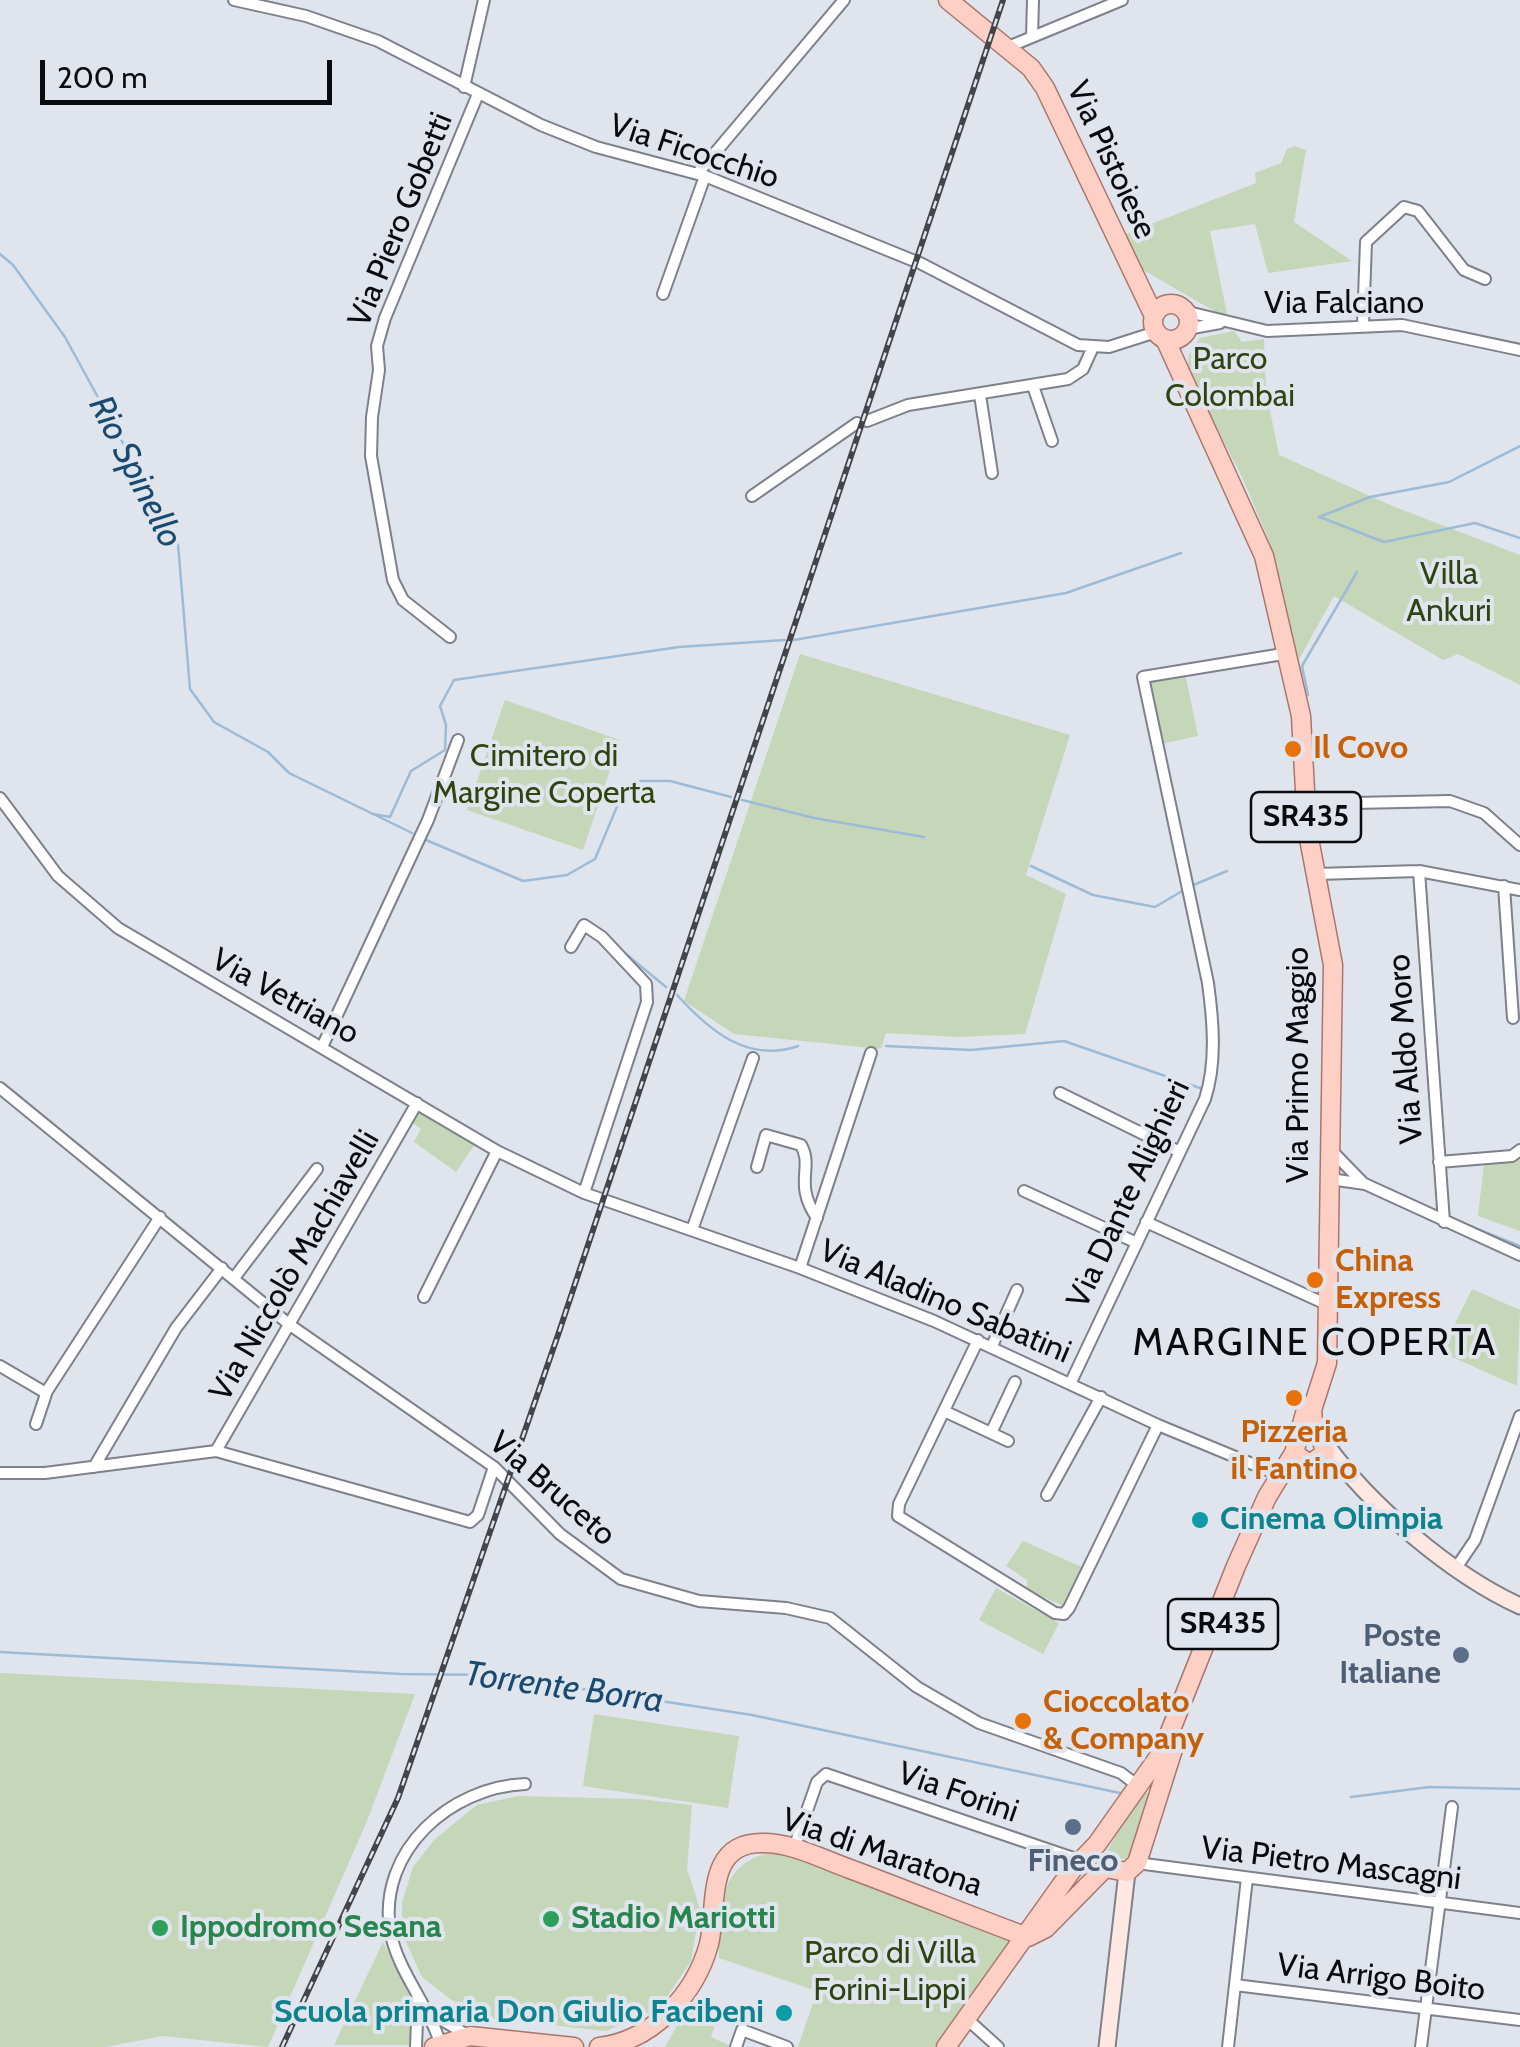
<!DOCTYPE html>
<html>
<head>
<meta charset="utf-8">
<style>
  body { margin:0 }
  #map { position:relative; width:1520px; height:2047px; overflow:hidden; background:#e0e4ed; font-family:Cabin,sans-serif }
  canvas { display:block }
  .scale { position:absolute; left:40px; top:60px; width:292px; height:45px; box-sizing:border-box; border:5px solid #0a0b0e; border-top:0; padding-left:12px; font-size:30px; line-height:35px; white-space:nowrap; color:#0a0b0e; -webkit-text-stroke:8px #e0e4ed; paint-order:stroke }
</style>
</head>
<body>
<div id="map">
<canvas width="1520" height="2047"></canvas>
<div class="scale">200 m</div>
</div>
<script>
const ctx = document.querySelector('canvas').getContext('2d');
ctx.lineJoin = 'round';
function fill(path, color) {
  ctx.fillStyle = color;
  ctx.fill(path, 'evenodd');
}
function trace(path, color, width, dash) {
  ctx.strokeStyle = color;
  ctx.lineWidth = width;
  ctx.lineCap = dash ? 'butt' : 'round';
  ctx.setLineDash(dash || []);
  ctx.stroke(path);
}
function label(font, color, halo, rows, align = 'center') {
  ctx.font = font + ' Cabin,sans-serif';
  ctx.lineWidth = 8;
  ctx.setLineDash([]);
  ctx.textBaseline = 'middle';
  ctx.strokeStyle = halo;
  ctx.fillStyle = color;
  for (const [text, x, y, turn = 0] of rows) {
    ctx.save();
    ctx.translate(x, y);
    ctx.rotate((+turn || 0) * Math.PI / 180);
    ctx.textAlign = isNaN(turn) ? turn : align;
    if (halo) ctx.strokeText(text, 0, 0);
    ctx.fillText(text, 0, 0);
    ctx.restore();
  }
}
const green = new Path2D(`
  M1295,146l11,4 -12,72 58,39 -84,12 -13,-49 -45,7 18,88 -90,-52 -15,-32 133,-52 -1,-10 26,-10 6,-14z
  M1234,331l8,11 22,-3 2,52 13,64 111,50 130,50v130l-62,-31 -15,6 -109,-64 -36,65 -29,-120 -26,-62 -56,-108 2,-17 11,-16z
  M800,654l270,81 -44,140 40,19 -41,140 -67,3 -72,-4 -5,16 -147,-15 -50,-33z
  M1185,673l13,63 -37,8 -12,-62z
  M505,700l115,40 -37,110 -116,-40z
  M418,1111l59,30 -21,31 -42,-30 7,-13 -10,-7z
  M1520,1159v72l-42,-15 6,-53z
  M1472,1289l48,21 -3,76 -76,-34z
  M1023,1541l61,27 -20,38 -37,-16v-10l-21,-14z
  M996,1588l63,35 -16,31 -64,-34z
  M0,1673l415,21 -48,127 -99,226 -106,-11 -56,11h-106z
  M594,1714l145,22 -11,72 -145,-22z
  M1148,1793l-15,67 -29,-3 35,-62z
  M518,1796l120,3 54,6 -5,64 13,40 -9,52 -26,39 -13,11 -46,20 -120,-13 -36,-19 -28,-22 -20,-44v-31l11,-35 22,-28 42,-34z
  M768,1853l27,3 222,83 -82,108h-137l19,-56 -98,-33c2,-45 -4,-91 49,-105z
  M383,1942l29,58 -2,45h-76z
  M686,2010l30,11 -5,16 22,10h-68z`);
const stream = new Path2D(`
  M0,254l13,11 52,72 113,207 12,145 24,33 54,30 21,21 123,60
  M1319,517l51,-20 79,-15 71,-36
  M1320,517l64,25 91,-19 45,15
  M794,640l272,-47 115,-40
  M1308,695l-6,-29 55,-94
  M742,800l72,18 110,19
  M373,814l17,3 21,-46 34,-21 1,-25 -6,-19 14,-26 225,-33 106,-7
  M426,840l97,41 44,-6 28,-16 26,-62 18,-16h31l61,16
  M1031,866l62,29 62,12 29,-17
  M1191,886l36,-15
  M626,954l40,33
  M677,995c31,34 70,69 121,51
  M886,1046l85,4 93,-9 136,47
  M1465,1224l55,22
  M0,1652l401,22 90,1 261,40 368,78
  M1351,1797l78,-10 91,2`);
const street = new Path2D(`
  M234,0l72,16 72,25 163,84 55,22 109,29 207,84
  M1032,37l1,-37
  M1008,47l114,-47
  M464,87l20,-87
  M698,173l146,-173
  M920,263l158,82 31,2 47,-15
  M663,294l42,-118
  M1184,311l83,20 135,-6 118,25
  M1363,325l3,-83 38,-35 14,4 46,59 21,9
  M1187,329l33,-6
  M1033,386l19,55
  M980,395l12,78
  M867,421l41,-16 160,-26 15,-10 10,-22
  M752,496l105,-73
  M450,637l-47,-37 -10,-20 -22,-124 1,-39 7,-47 -2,-24 8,-28 93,-224
  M0,798l58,78 60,52 379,223 87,42 216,75 134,53 224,104 121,50
  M1305,804l145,-3 34,12 36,32
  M1419,871l25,351
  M1317,874l102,-3 101,19
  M1504,886l9,132
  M571,947l13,-22 18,12 44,47 1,18 -63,191
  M323,1045l105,-225 30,-80
  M0,1088l290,237 204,142 66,67 61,45 78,22 87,7 44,10 87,69 62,36 142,50 17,13
  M1060,1093l120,59
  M1331,1150l33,34
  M1439,1162l73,-6 8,-6
  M757,1167l9,-32 35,10c13,23 -8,38 16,73
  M1330,1179l35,5 155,71
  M1024,1191l113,52
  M1146,1222l182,83
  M692,1230l61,-172
  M800,1268l71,-215
  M234,1278l83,-109
  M424,1297l73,-146
  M978,1340l-79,164 -1,12 157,97 9,1 5,-6 89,-183
  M992,1346l25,-56
  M0,1366l46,27
  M1071,1382l134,-283c12,-37 8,-79 3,-116l-65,-306 146,-24
  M944,1411l64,30
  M36,1424l11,-33 113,-174
  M991,1433l24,-51
  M216,1451l201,-348
  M94,1467l82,-139 46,-60
  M0,1473h45l171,-22 254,71 8,-7 16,-48
  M1047,1495l54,-98
  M1456,1568l19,-28 45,-124
  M794,1848l23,-66 9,-8 253,86
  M1137,1863l383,50
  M1235,1985l285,35
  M425,2010l44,26
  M967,2019l31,28
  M440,2043c-11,-38 -43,-72 -50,-113 -12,-80 61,-143 135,-146
  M416,2047l2,-50
  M736,2047l6,-17 45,17
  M1228,2047l19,-169
  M1421,2047l31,-240`);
const secondary = new Path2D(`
  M1326,1444c43,61 126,131 194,162
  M1107,2047l20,-175`);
const primary = new Path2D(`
  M948,0l83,68 14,20 109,228
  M1153 322a18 18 0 1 1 36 0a18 18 0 1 1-36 0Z
  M1165,339l99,217 37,160 6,112 26,137 -6,398 -15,47 2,22
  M1294,1453l15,11 16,-10 -4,-19 -17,-3
  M1105,1868l22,4 10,-9 38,-120
  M1028,1937l18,-9 59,-60
  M434,2047l36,-11 104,11
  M599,2047c53,-6 96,-52 110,-103 9,-37 -5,-102 54,-101 30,0 59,16 87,26 59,22 118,46 177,68
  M946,2047l126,-177 25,-26 65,-92 74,-186 31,-69 27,-44 13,-47`);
const rail = new Path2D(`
  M282,2047l116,-249 161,-466 444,-1332`);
const markers = [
  [1293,749,10,"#e8710a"],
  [1315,1280,10,"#e8710a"],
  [1294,1398,10,"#e8710a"],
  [1200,1520,10,"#0f9aa8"],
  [1461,1655,10,"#5c6f8a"],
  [1023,1721,10,"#e8710a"],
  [1073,1827,10,"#5c6f8a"],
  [551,1919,10,"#2e9e5b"],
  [160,1928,10,"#2e9e5b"],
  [784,2013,10,"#0f9aa8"]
];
const shields = [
  [1306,817,110],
  [1223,1624,110]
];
const shieldNames = [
  ["SR435",1306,817],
  ["SR435",1223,1624]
];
const streetNames = [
  ["Via Ficocchio",694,152,18],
  ["Via Pistoiese",1111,160,65],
  ["Via Piero Gobetti",401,220,-68],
  ["Via Falciano",1344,304],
  ["Via Vetriano",285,997,29],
  ["Via Aldo Moro",1406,1049,-94],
  ["Via Primo Maggio",1299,1065,-90],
  ["Via Dante Alighieri",1129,1194,-65],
  ["Via Niccolò Machiavelli",295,1266,-60],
  ["Via Aladino Sabatini",945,1302,23],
  ["Via Bruceto",552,1489,41],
  ["Via Forini",958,1793,19],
  ["Via di Maratona",882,1853,19],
  ["Via Pietro Mascagni",1331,1864,7],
  ["Via Arrigo Boito",1381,1978,7]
];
const parkNames = [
  ["Parco",1230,360],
  ["Colombai",1230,397],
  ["Villa",1449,575],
  ["Ankuri",1449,612],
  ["Cimitero di",544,757],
  ["Margine Coperta",544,794],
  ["Parco di Villa",890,1954],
  ["Forini-Lippi",890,1991]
];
const foodNames = [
  ["Il Covo",1313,749],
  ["China",1335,1262],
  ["Express",1335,1299],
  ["Pizzeria",1294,1433,"center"],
  ["il Fantino",1294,1470,"center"],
  ["Cioccolato",1043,1703],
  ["& Company",1043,1740]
];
const cultureNames = [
  ["Cinema Olimpia",1220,1520],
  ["Scuola primaria Don Giulio Facibeni",764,2013,"right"]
];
const serviceNames = [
  ["Poste",1441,1637],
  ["Italiane",1441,1674],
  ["Fineco",1073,1862,"center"]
];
const leisureNames = [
  ["Stadio Mariotti",571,1919],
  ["Ippodromo Sesana",180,1928]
];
const waterNames = [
  ["Rio Spinello",135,472,63],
  ["Torrente Borra",564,1688,8]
];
const quarterNames = [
  ["MARGINE COPERTA",1315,1344]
];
fill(green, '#c6d6b8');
trace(stream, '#9cbbd6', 2.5);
trace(street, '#7e818a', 14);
trace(secondary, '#7e818a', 19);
trace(primary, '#a9766c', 21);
trace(street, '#fff', 10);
trace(secondary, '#ffe7e2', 15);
trace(primary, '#fecfc5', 18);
trace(rail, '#43454a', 6);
trace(rail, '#e0e4ed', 2.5, [8]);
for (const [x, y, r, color] of markers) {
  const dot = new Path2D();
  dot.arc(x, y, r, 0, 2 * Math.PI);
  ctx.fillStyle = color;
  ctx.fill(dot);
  trace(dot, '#e0e4ed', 4);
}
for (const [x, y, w] of shields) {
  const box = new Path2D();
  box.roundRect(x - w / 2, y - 25, w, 50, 8);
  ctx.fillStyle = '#e0e4ed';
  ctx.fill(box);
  trace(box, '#0a0b0e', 2.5);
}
label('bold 30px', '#0a0b0e', null, shieldNames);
label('32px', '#0a0b0e', '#e0e4ed', streetNames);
label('32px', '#2e4511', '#e0e4ed', parkNames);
label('bold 32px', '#c56008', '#e0e4ed', foodNames, 'left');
label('bold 32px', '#0d838f', '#e0e4ed', cultureNames, 'left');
label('bold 32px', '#4e5e75', '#e0e4ed', serviceNames, 'right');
label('bold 32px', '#27864d', '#e0e4ed', leisureNames, 'left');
label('italic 35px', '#194b70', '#e0e4ed', waterNames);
ctx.letterSpacing = '2.5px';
label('38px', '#0a0b0e', '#e0e4ed', quarterNames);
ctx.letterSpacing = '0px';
</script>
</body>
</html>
